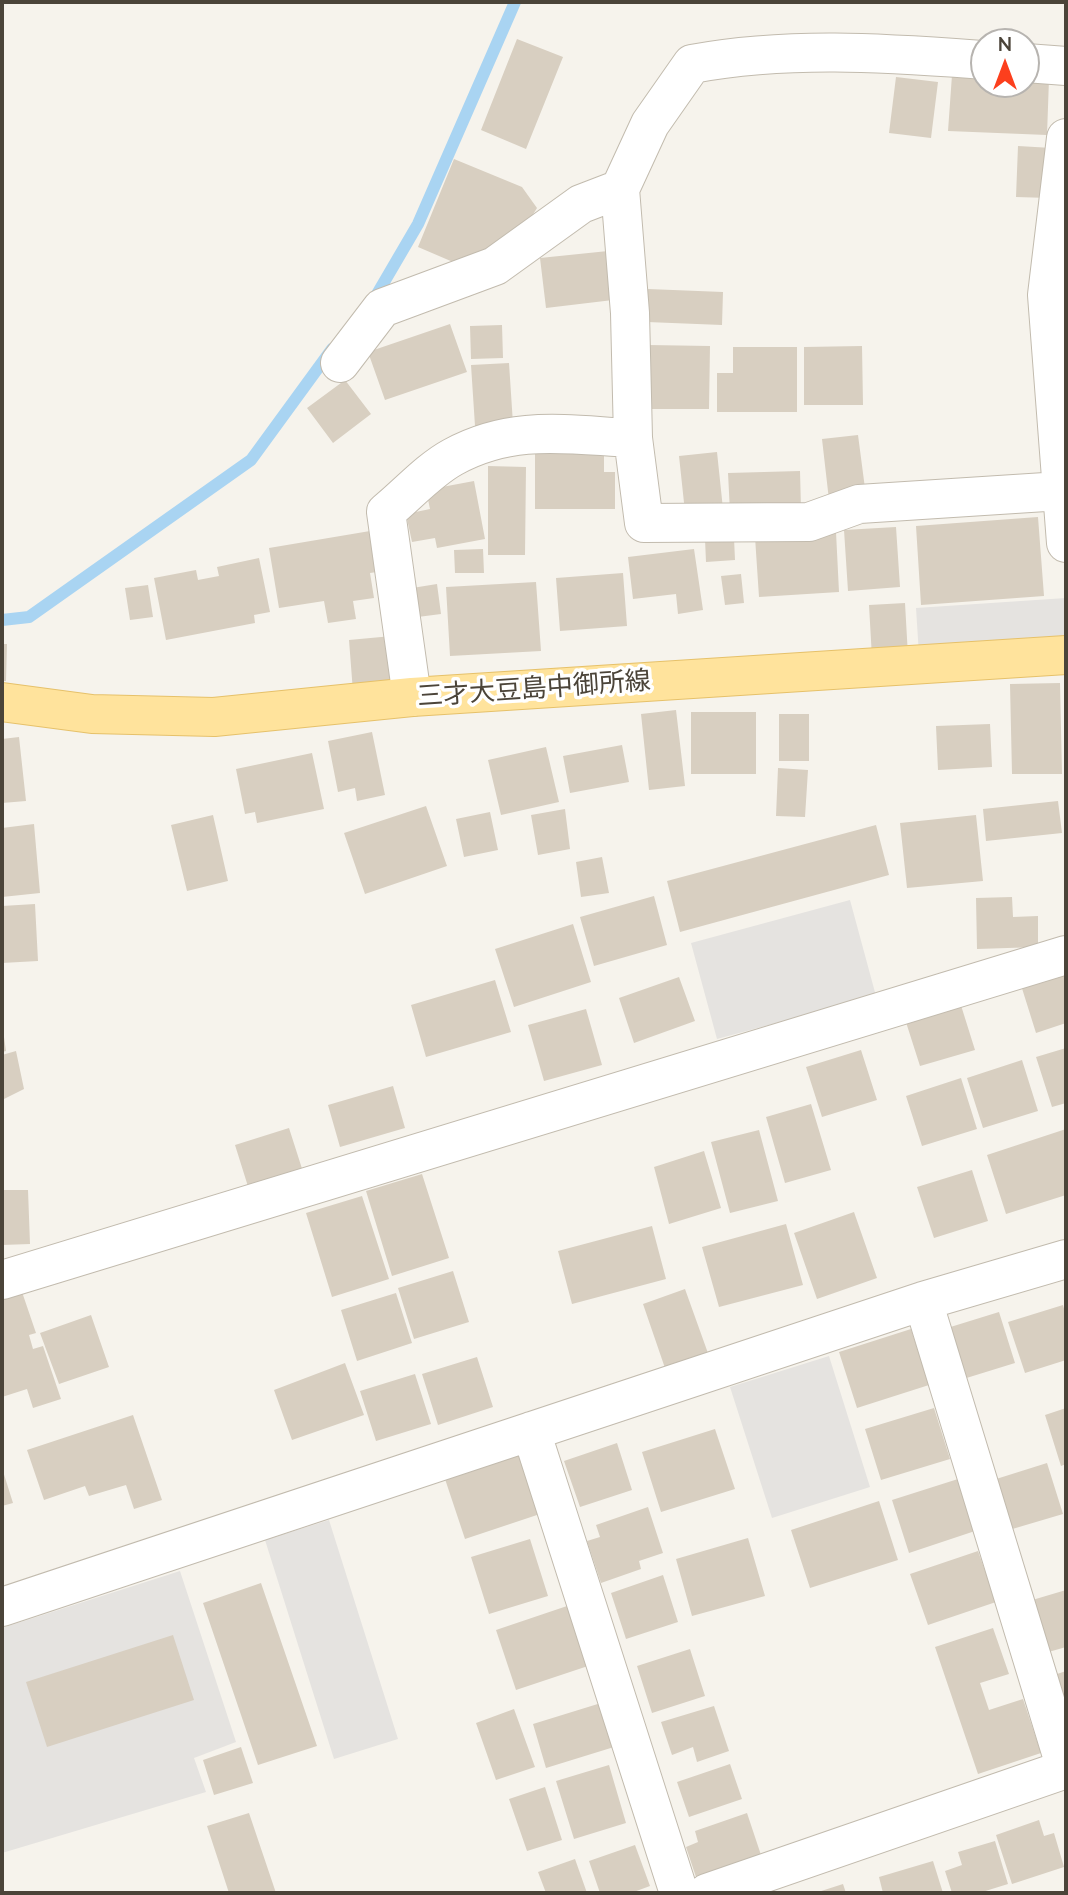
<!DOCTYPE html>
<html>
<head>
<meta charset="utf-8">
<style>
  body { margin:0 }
  #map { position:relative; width:1068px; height:1895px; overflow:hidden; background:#f6f3ec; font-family:Mulish,sans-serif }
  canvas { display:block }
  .frame { position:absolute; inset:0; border:4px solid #4b4439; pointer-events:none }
  .north { position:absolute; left:970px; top:28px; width:70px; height:70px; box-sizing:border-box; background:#fff; border:2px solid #b7b4b0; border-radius:50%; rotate:0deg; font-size:19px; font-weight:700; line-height:28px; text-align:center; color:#4b4439 }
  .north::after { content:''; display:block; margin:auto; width:24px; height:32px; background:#fc3f1d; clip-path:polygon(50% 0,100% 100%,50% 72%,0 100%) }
</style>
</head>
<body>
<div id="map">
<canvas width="1068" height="1895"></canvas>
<div class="frame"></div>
<div class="north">N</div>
</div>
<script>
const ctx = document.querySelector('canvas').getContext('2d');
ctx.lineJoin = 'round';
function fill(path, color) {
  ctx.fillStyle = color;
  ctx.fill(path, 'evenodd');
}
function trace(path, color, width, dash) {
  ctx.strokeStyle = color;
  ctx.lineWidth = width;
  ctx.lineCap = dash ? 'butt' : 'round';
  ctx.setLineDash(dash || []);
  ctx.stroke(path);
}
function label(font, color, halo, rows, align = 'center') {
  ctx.font = font + ' Mulish,"Noto Sans JP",sans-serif';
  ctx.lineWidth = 7;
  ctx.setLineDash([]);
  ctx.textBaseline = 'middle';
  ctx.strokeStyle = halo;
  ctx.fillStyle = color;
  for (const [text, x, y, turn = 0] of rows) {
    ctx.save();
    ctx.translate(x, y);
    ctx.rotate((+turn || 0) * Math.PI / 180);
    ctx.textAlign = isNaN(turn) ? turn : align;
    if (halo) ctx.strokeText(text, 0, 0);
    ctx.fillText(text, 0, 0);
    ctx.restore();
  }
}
const parking = new Path2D(`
  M1066,598v47l-147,10 -3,-47z
  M850,900l26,96 -159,43 -26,-96z
  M829,1356l41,131 -98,31 -42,-131z
  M329,1520l69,219 -64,20 -69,-219z
  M180,1571l56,171 -42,16 12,34 -204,61v-225z`);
const stream = new Path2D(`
  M373,301l45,-77 97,-222
  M2,620l27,-3 222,-157 81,-111`);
const building = new Path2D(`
  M517,39l46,18 -37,92 -45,-19z
  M952,75l32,1v8h42v-6l23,1 -2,56 -99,-4z
  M896,77l42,5 -7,56 -42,-5z
  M1018,146l34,2 -3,50 -33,-1z
  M454,159l68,28 15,21 -13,21 -64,36 -42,-18z
  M608,251l5,49 -67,8 -6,-50z
  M648,289l75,3 -1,33 -75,-3z
  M450,324l17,48 -82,28 -17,-48z
  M502,325l1,33 -32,1 -1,-33z
  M648,345l62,1 -1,63h-61z
  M862,346l1,59h-59v-58z
  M733,347h64v65h-80v-39h16z
  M509,363l4,61 -38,2 -4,-61z
  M345,380l26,34 -38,29 -26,-35z
  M858,435l8,61 -37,4 -7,-61z
  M535,449h69v23h11v37h-80z
  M717,452l6,57 -38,3 -6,-56z
  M488,466l38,1 -1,88h-37z
  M800,471l1,38 -71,3 -2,-39z
  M474,481l11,58 -48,9 -2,-10 -23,4 -6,-28 24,-5 -4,-19z
  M1038,517l6,79 -123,9 -5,-79z
  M896,527l4,60 -52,4 -4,-61z
  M376,530l8,41 -14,2 4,25 -21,3 3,18 -28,4 -4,-22 -45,7 -10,-60z
  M836,532l3,60 -80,5 -4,-60z
  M734,538l1,22 -29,2 -1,-23z
  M483,549l1,24h-29l-1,-23z
  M694,549l9,61 -25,4 -2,-20 -43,5 -5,-42z
  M259,558l11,54 -16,3 1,8 -89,17 -12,-62 42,-8 2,10 21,-4 -2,-9z
  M623,573l4,53 -67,5 -4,-53z
  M741,574l3,29 -19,2 -4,-29z
  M536,582l5,69 -91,5 -4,-69z
  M437,584l4,30 -31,4 -4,-29z
  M148,585l5,32 -23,3 -5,-32z
  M905,603l3,53 -36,2 -3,-53z
  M392,636l4,52 -43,4 -4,-52z
  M2,644h5l-1,37h-4z
  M1060,683l2,91h-50l-2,-90z
  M676,710l9,76 -36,4 -8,-76z
  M691,712h65v62h-65z
  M779,714h30v47h-30z
  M990,724l2,43 -54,3 -2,-44z
  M372,732l13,63 -28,6 -2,-13 -17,4 -10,-51z
  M19,737l7,64 -24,2v-64z
  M622,745l7,37 -59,11 -7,-37z
  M546,747l13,55 -58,13 -13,-55z
  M312,753l12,56 -67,14 -2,-11 -10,2 -9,-45z
  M778,768l30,2 -3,47 -29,-1z
  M1058,801l4,32 -76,8 -3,-32z
  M426,806l21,60 -82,28 -21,-61z
  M565,809l5,40 -32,6 -7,-40z
  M490,812l8,38 -34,7 -8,-38z
  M213,815l15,66 -41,10 -16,-66z
  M976,815l7,66 -76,7 -7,-65z
  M34,824l6,69 -38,4v-69z
  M876,825l13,50 -209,57 -13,-51z
  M602,857l7,36 -28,4 -5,-35z
  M654,896l13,49 -73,21 -14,-49z
  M1012,897l1,20 25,-1v31l-61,2 -1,-51z
  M35,904l3,57 -36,2v-57z
  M573,924l18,58 -77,25 -19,-58z
  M1066,968v55l-30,10 -16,-51z
  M679,977l16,44 -61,22 -15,-45z
  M495,980l16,52 -85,25 -15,-52z
  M959,999l16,51 -55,16 -16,-50z
  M586,1009l16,56 -58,16 -16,-56z
  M2,1023l4,28 -4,1z
  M1066,1048v55l-14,4 -16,-50z
  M861,1050l16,50 -55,17 -16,-50z
  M16,1051l8,38 -22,11v-45z
  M1022,1060l16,51 -55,17 -16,-50z
  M961,1078l16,51 -55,17 -16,-50z
  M393,1086l12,42 -65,19 -12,-42z
  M811,1104l20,66 -46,13 -19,-66z
  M289,1128l16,50 -54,18 -16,-51z
  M1066,1129v66l-60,19 -19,-59z
  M759,1130l19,71 -48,12 -19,-71z
  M704,1151l17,57 -52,16 -15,-57z
  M972,1170l16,51 -54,17 -17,-51z
  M422,1174l27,84 -57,18 -26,-85z
  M2,1183l2,7h24l2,54 -28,1z
  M362,1196l27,83 -57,18 -26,-84z
  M854,1212l23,66 -60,21 -23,-66z
  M786,1224l17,61 -84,22 -17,-60z
  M652,1226l14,53 -94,25 -14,-53z
  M453,1271l16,51 -55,17 -16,-51z
  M685,1289l24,67 -43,15 -23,-67z
  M22,1292l14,41 -7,2 4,14 10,-3 18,53 -28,9 -6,-19 -25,8v-98z
  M396,1293l16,50 -55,18 -16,-51z
  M1063,1305l3,11v44l-41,13 -17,-51z
  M999,1312l16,51 -55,17 -16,-51z
  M91,1315l18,52 -50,17 -19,-51z
  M911,1329l18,56 -72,23 -18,-56z
  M477,1357l16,50 -55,18 -16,-51z
  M345,1363l19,52 -72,25 -18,-50z
  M415,1374l16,50 -55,17 -16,-50z
  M934,1408l16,51 -69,21 -16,-51z
  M1066,1408v56l-5,2 -16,-51z
  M133,1415l29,85 -28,9 -8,-24 -37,11 -4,-10 -41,14 -17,-50z
  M715,1429l20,60 -74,23 -19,-60z
  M617,1443l15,47 -52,17 -16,-46z
  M519,1454l21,60 -75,25 -20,-60z
  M1047,1463l16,51 -54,16 -16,-50z
  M2,1468l11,35 -11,3z
  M958,1479l17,52 -66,22 -17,-53z
  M879,1501l19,59 -88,28 -19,-58z
  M648,1507l15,46 -24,8 2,8 -40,14 -14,-42 13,-4 -4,-12z
  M748,1538l17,58 -73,20 -16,-57z
  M530,1539l18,57 -59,18 -18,-57z
  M978,1551l18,51 -68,23 -18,-51z
  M663,1575l15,47 -52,17 -15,-46z
  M261,1583l56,163 -59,19 -55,-162z
  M1066,1590v57l-21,6 -16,-52z
  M570,1605l21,60 -75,25 -20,-60z
  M993,1628l16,46 -29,9 9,27 34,-11 18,54 -63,21 -43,-127z
  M173,1635l21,65 -147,47 -21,-65z
  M690,1649l15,47 -53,17 -15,-47z
  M1066,1671v32l-9,-29z
  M601,1703l13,44 -68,21 -13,-44z
  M714,1706l15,45 -32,11 -4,-15 -21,8 -11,-33z
  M514,1709l21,58 -39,13 -20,-57z
  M241,1747l12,36 -39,12 -11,-35z
  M730,1764l12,35 -53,18 -12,-35z
  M609,1765l17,58 -52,16 -18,-58z
  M545,1787l17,53 -35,11 -18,-52z
  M249,1813l27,80h-47l-22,-67z
  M747,1813l16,48 -65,22 -12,-36 12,-5 -3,-11z
  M1039,1820l5,16 10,-3 10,34 -52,17 -16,-49z
  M995,1841l13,43 -29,9h-27l-7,-22 17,-6 -4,-13z
  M635,1845l15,41 -19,7h-31l-11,-32z
  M575,1859l12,34h-41l-8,-21z
  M933,1861l10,32h-60l-4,-16z
  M843,1884l3,9h-31z`);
const minor = new Path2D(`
  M1026,63l40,3
  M1066,138l-19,157 19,248
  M340,363l42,-55 113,-42 86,-62 39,-15
  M633,438l-3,-125 -10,-124 30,-65 42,-60c99,-18 192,-11 292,-4
  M412,697l-26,-185c22,-18 43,-42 67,-55 60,-33 115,-22 180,-19l11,85 165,-1 50,-18 202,-13
  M2,1280l1064,-325
  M923,1301l143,468
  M531,1431l148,462
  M2,1607l921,-306 143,-42
  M707,1893l359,-124`);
const major = new Path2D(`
  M2,702l90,12 122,3 198,-20 654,-42`);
const streetNames = [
  ["三才大豆島中御所線",534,689,-4]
];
fill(parking, '#e5e3e0');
trace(stream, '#a9d4f2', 12);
fill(building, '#d8cfc1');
trace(minor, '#c2bbae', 40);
trace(major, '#e6c16a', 40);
trace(minor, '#fff', 38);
trace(major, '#ffe39c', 38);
label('26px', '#4b4439', '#fff', streetNames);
</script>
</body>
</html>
